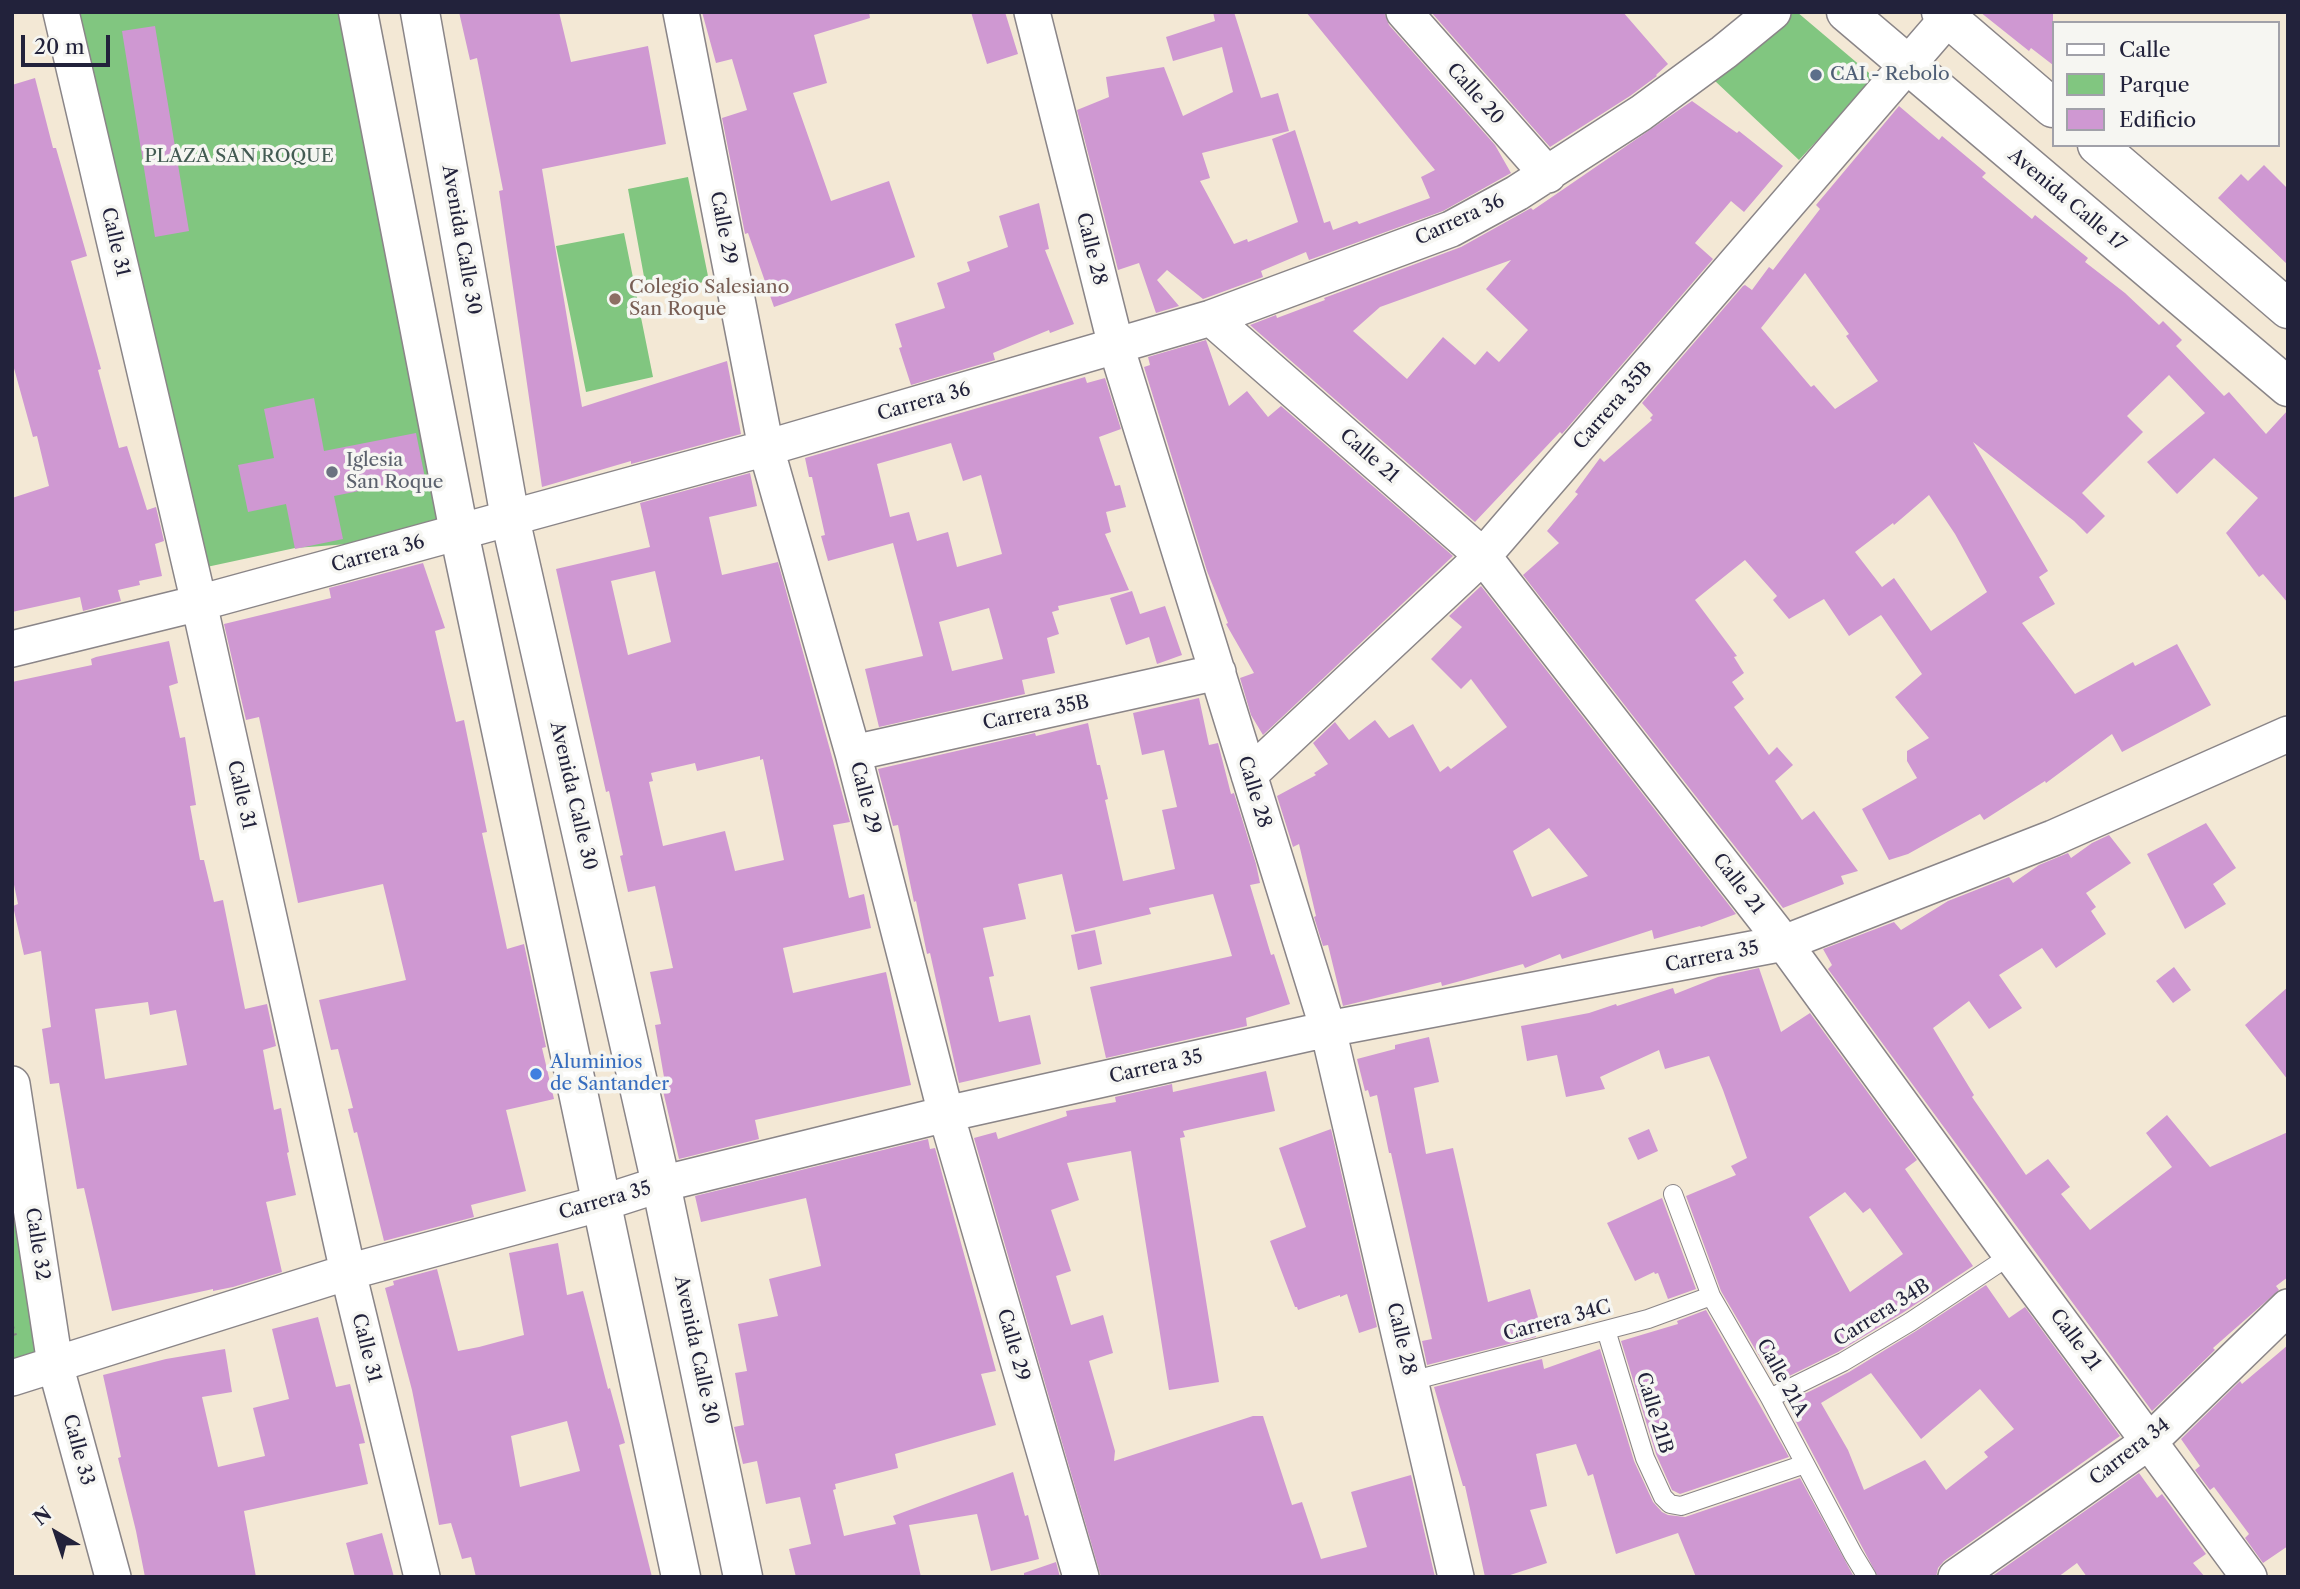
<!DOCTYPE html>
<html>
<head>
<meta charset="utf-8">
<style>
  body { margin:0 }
  #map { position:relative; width:2300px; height:1589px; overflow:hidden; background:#f3e8d5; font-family:"Libre Caslon Text",serif }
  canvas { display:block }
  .frame { position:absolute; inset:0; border:14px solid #22223b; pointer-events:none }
  .legend { position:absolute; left:2052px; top:21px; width:228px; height:126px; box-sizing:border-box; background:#f6f6f2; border:2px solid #a1a1a9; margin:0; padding:9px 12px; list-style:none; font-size:21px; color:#22223b }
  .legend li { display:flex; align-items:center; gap:14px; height:35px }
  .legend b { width:35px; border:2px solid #a1a1a9 }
  .north { position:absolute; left:21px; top:1498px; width:70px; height:70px; -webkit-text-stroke:5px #f6f6f2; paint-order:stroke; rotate:321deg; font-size:19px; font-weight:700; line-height:28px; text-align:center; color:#22223b }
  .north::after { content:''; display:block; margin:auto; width:24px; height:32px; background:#22223b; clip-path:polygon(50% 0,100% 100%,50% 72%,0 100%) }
  .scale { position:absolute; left:21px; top:35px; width:89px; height:32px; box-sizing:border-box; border:4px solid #22223b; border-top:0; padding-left:9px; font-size:21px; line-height:24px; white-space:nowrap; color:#22223b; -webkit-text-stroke:5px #f6f6f2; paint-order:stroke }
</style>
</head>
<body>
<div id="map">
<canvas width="2300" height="1589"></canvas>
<div class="frame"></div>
<ul class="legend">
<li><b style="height:9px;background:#fff"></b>Calle</li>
<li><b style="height:19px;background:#81c680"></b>Parque</li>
<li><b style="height:19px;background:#cf98d2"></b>Edificio</li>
</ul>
<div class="north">N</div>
<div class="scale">20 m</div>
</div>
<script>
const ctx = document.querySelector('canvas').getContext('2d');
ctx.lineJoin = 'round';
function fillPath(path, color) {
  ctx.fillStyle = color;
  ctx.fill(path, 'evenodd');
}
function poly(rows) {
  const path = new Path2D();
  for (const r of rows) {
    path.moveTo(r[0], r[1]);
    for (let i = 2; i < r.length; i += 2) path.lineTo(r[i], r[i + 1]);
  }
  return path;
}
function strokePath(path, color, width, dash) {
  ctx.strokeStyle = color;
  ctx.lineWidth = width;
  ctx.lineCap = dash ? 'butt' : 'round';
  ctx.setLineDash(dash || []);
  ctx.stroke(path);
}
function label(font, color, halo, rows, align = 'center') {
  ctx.font = font + ' "Libre Caslon Text",serif';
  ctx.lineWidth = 7;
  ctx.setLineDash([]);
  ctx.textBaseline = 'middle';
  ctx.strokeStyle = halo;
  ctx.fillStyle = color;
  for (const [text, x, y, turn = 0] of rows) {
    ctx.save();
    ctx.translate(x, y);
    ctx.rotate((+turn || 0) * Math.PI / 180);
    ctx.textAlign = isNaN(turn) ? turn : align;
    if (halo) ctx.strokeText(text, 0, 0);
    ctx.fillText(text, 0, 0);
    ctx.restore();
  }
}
const green = poly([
  [62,12,354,12,441,537,295,548,202,568],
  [1794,12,1797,12,1875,78,1799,160,1715,81],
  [688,177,709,281,647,293,628,189],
  [624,233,653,377,586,392,556,246],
  [12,1114,55,1364,12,1378]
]);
const building = poly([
  [459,12,559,12,571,62,648,46,666,144,542,169,582,407,727,361,741,434,631,464,631,461,542,487,499,191,503,190,477,58,470,60],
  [702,12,869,12,870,18,814,35,827,83,793,93,831,201,889,181,915,257,774,307,748,233,745,234,722,118,747,110,732,59,716,63],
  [971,12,1005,12,1018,54,987,64],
  [1213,12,1234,12,1261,98,1278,93,1289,131,1202,153,1210,178,1200,181,1234,244,1247,239,1248,242,1298,222,1272,139,1295,130,1324,223,1330,221,1333,230,1357,221,1359,224,1430,198,1421,177,1435,170,1306,12,1384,12,1389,25,1495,145,1511,173,1443,211,1309,260,1306,252,1261,271,1263,277,1203,299,1167,270,1157,280,1179,306,1156,313,1139,263,1118,270,1077,110,1109,97,1106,77,1164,67,1183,116,1233,92,1222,47,1173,61,1166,37,1215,21],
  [1431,12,1623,12,1668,64,1656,75,1657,76,1630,96,1550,147],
  [1980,12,2053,12,2053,65,2031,48,2029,51],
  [155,26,189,231,155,237,122,31],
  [35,78,53,148,56,148,87,256,71,261,101,369,98,370,119,448,127,446,147,510,156,507,164,541,155,544,162,576,139,581,140,585,118,590,121,601,83,611,80,597,12,612,12,498,49,486,37,436,33,437,12,361,12,85],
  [1692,101,1737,133,1739,131,1783,166,1744,212,1731,201,1695,243,1713,259,1562,434,1560,432,1475,522,1250,325,1276,315,1277,318,1325,300,1324,298,1461,247,1531,208,1533,210],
  [1511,260,1486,289,1528,330,1499,362,1487,351,1475,365,1443,337,1407,379,1353,331,1380,307],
  [1899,106,1939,140,1942,136,1986,173,1982,177,2032,219,2035,215,2088,258,2085,262,2125,293,2159,325,2163,321,2182,340,2176,346,2224,396,2229,392,2266,434,2288,410,2288,603,2263,574,2259,577,2226,533,2258,498,2214,458,2177,494,2147,462,2205,413,2169,375,2127,416,2143,432,2082,493,2105,516,2087,534,2074,521,1973,442,2048,571,2039,577,2055,604,2022,623,2075,694,2133,662,2135,666,2177,644,2211,705,2122,752,2112,734,2046,783,2045,781,1984,820,1980,814,1908,854,1889,860,1862,809,1917,778,1907,761,1907,751,1929,738,1895,697,1922,674,1881,615,1849,636,1824,599,1789,619,1773,600,1777,596,1745,560,1695,600,1737,656,1734,657,1744,673,1732,682,1744,699,1734,707,1769,755,1777,747,1793,765,1775,781,1802,820,1814,811,1858,871,1841,876,1844,884,1783,908,1523,575,1559,543,1547,531,1578,494,1575,492,1600,458,1604,462,1652,420,1650,418,1653,415,1642,403,1743,286,1745,285,1752,290,1769,267,1773,270,1820,209,1816,205],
  [1805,273,1849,334,1846,336,1878,381,1835,409,1814,385,1811,387,1761,328],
  [1929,495,1955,534,1987,592,1931,631,1894,578,1882,587,1855,552,1893,523,1894,525],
  [2264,165,2288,189,2288,265,2218,198,2241,174,2248,181],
  [1039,203,1049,249,1045,250,1074,324,1050,333,1049,330,993,353,995,360,911,385,899,348,902,347,895,324,945,308,937,283,970,271,967,262,1008,247,999,216],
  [1206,340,1229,406,1247,391,1268,417,1281,406,1453,556,1263,735,1251,715,1240,678,1254,673,1226,624,1228,623,1207,571,1144,367,1150,365,1148,357],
  [1085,377,1087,383,1105,378,1121,429,1099,437,1115,486,1120,485,1126,507,1106,512,1111,532,1105,534,1129,590,1058,606,1059,610,1052,612,1059,634,1047,638,1055,673,1022,680,1025,694,879,727,865,669,923,656,893,543,828,561,821,536,825,535,812,477,809,477,805,458],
  [951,443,963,481,981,475,1002,554,957,567,948,532,917,541,909,512,890,517,877,464],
  [989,608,1003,659,952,671,939,622],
  [314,398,324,451,416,433,425,478,334,496,343,539,295,549,286,504,248,512,238,465,274,458,264,409],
  [750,473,757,506,709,517,722,575,778,562,850,822,833,825,849,898,864,894,871,928,783,948,793,993,886,972,911,1085,755,1120,759,1139,679,1159,660,1078,664,1077,655,1025,661,1024,650,972,673,968,655,886,628,892,620,856,623,855,609,791,606,792,556,569,650,547,640,503],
  [655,571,671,642,628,655,611,581],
  [760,756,760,760,763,759,784,860,735,871,725,831,663,846,649,782,653,781,651,773,695,763,697,771],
  [423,563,445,628,435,631,456,722,464,720,487,832,482,833,507,949,524,944,546,1047,542,1048,554,1099,506,1110,526,1191,471,1205,474,1217,384,1241,357,1132,354,1133,348,1109,353,1108,338,1049,331,1050,319,1000,406,980,383,884,298,903,259,717,246,720,224,624,331,598,329,588],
  [1481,586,1736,914,1701,927,1700,926,1654,939,1652,930,1562,959,1560,954,1525,968,1523,964,1442,986,1441,982,1343,1006,1328,945,1323,946,1314,917,1316,916,1299,844,1293,847,1277,796,1316,775,1314,773,1328,764,1313,743,1335,722,1349,740,1375,720,1389,738,1413,724,1440,772,1448,766,1451,769,1507,727,1471,679,1461,689,1431,659,1462,627,1449,616],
  [1549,828,1588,876,1532,897,1513,851],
  [1132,591,1140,614,1165,606,1182,655,1157,664,1149,637,1126,645,1110,598],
  [169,641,178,683,169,686,180,738,185,737,196,805,190,806,200,860,204,860,214,902,223,900,245,1009,267,1004,276,1046,263,1050,274,1110,281,1108,289,1152,287,1153,296,1195,266,1202,282,1272,233,1287,213,1291,213,1289,112,1311,84,1188,77,1189,59,1083,50,1084,42,1029,51,1027,41,951,24,955,13,906,18,904,12,875,12,682,92,665,91,659,96,657],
  [148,1002,150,1015,176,1010,187,1065,105,1079,95,1009],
  [1199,698,1209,745,1218,743,1231,794,1234,793,1256,864,1260,883,1250,885,1271,955,1274,954,1290,1004,1246,1018,1247,1026,1106,1058,1090,987,1232,956,1213,894,1149,908,1151,914,1075,932,1062,874,1018,884,1026,919,983,928,994,976,989,977,999,1022,1030,1015,1041,1064,959,1083,930,953,927,954,916,901,914,902,898,825,893,826,878,769,1035,733,1036,736,1088,723,1097,765,1100,765,1108,799,1105,800,1123,881,1175,869,1162,810,1177,807,1164,750,1142,755,1133,713],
  [2206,823,2236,868,2213,884,2226,904,2185,929,2147,854],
  [2109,835,2131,863,2086,893,2096,907,2091,911,2106,934,2056,968,2042,948,1999,975,2022,1008,1989,1029,1969,1001,1933,1028,1974,1095,1972,1097,2026,1175,2048,1159,2070,1187,2061,1194,2090,1230,2172,1167,2146,1133,2167,1115,2210,1167,2288,1132,2288,1277,2276,1286,2279,1290,2213,1348,2215,1350,2152,1411,1828,969,1832,965,1823,949,1894,922,1901,930,1948,901,2009,877,2013,883,2039,865,2068,853,2071,858,2092,843],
  [1095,930,1102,964,1078,970,1071,935],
  [2174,967,2191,990,2173,1003,2156,981],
  [1759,968,1781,1032,1810,1013,1917,1160,1905,1169,1973,1266,1904,1312,1838,1352,1775,1383,1721,1291,1686,1196,1736,1175,1731,1166,1747,1158,1723,1090,1709,1056,1665,1069,1659,1050,1600,1077,1605,1089,1566,1097,1557,1055,1527,1061,1521,1026,1589,1013,1616,1004,1617,1006,1673,988,1675,994,1718,977],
  [1845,1192,1863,1213,1870,1208,1903,1254,1850,1292,1809,1217],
  [2288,987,2288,1080,2245,1025],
  [1429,1037,1439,1082,1414,1088,1426,1154,1453,1148,1488,1302,1530,1289,1539,1321,1533,1323,1536,1337,1427,1365,1422,1341,1432,1339,1391,1153,1389,1153,1377,1095,1370,1097,1368,1090,1365,1091,1357,1059,1395,1049,1395,1045],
  [1266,1071,1275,1111,1183,1131,1185,1137,1180,1138,1219,1382,1169,1390,1131,1151,1067,1163,1079,1200,1051,1210,1071,1271,1056,1276,1071,1325,1103,1315,1113,1353,1089,1361,1115,1451,1114,1461,1253,1416,1263,1416,1292,1505,1302,1502,1321,1559,1367,1547,1351,1492,1411,1475,1435,1577,1101,1577,974,1138,996,1132,998,1139,1067,1116,1066,1111,1116,1102,1115,1097,1172,1084,1173,1092],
  [1331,1129,1377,1327,1359,1333,1347,1294,1340,1297,1340,1295,1298,1310,1297,1307,1295,1307,1270,1241,1306,1227,1279,1148],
  [1649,1129,1658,1151,1638,1160,1628,1138],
  [928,1139,930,1149,935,1148,996,1371,981,1374,996,1425,895,1454,898,1468,835,1484,836,1489,833,1490,844,1536,896,1524,893,1516,1013,1472,1025,1516,1028,1515,1039,1559,991,1571,977,1514,909,1525,921,1577,796,1577,789,1549,811,1544,800,1497,766,1504,757,1461,743,1464,734,1427,744,1425,735,1373,747,1371,738,1324,778,1316,769,1279,821,1266,806,1198,701,1222,695,1196],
  [1662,1198,1696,1289,1668,1299,1658,1273,1655,1274,1654,1272,1635,1281,1607,1223],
  [558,1243,567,1295,583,1291,608,1389,610,1388,625,1443,619,1445,652,1577,476,1577,471,1557,462,1559,451,1523,439,1525,412,1390,385,1288,394,1285,393,1281,437,1269,458,1351,479,1347,524,1335,509,1253],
  [567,1421,580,1471,520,1487,511,1436],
  [1986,1285,2009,1318,2025,1307,2120,1436,1944,1561,1938,1568,1936,1577,1878,1577,1786,1403,1849,1372,1916,1331],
  [1871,1373,1921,1439,1980,1389,2014,1429,1984,1452,1988,1457,1946,1490,1925,1460,1864,1490,1848,1450,1821,1403],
  [1706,1310,1789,1457,1680,1494,1672,1490,1656,1454,1621,1341,1678,1324,1677,1321],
  [318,1317,336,1387,350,1384,365,1443,359,1444,368,1484,244,1511,256,1577,145,1577,136,1531,118,1458,121,1457,103,1375,166,1359,225,1349,232,1392,202,1397,218,1467,265,1456,253,1408,289,1399,272,1329],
  [2288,1345,2288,1546,2263,1563,2245,1538,2249,1534,2214,1487,2210,1490,2195,1470,2200,1466,2181,1439,2240,1381,2242,1384],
  [1600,1349,1634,1461,1653,1502,1662,1512,1668,1515,1685,1517,1800,1478,1854,1577,1696,1577,1678,1533,1616,1554,1593,1474,1588,1476,1576,1444,1536,1454,1547,1506,1530,1510,1547,1563,1504,1577,1485,1577,1465,1486,1463,1486,1434,1387,1542,1359,1544,1369],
  [2139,1473,2157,1498,2162,1494,2206,1554,2193,1563,2205,1577,2087,1577,2077,1563,2058,1577,1991,1577],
  [382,1533,394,1577,355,1577,346,1543],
  [1056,1562,1060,1577,1024,1577,1024,1573]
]);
const path = poly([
  [12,1327,16,1339]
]);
const service = poly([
  [1673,1194,1711,1296,1770,1398,1853,1554,1867,1577],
  [1606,1330,1645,1458,1663,1497,1670,1504,1681,1506,1805,1464],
  [1411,1381,1648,1319,1711,1296],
  [1770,1398,1843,1362,1910,1322,2011,1255]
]);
const minor = poly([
  [61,12,199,603,348,1272,422,1577],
  [681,12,766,448,853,753,946,1114,1081,1577],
  [1032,12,1116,346,1328,1029,1456,1577],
  [1404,12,1548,175],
  [1211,318,1483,556,1784,943,2011,1255,2249,1577],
  [12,649,199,603,766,448,1211,318,1451,229,1517,193,1641,113,1724,52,1773,12],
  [853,753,1218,672],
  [1249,775,1483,556,1953,12],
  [12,1084,55,1364,113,1577],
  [12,1378,348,1272,602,1203,661,1184,946,1114,1328,1029,1784,943,2053,838,2288,734],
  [1956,1577,2150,1441,2288,1307]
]);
const secondary = poly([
  [1846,12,2288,387],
  [1941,12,2053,108],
  [2097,145,2288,309]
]);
const trunk = poly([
  [358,12,459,532,681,1577],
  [420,12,510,518,661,1184,743,1577]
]);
const markers = [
  [1816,75,7,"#5c6f8a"],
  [615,299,7,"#8d6e63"],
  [332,472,7,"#6b7280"],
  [536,1074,7,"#3f7fe0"]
];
const serviceNames = [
  ["CAI - Rebolo",1830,75]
];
const streetNames = [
  ["Calle 20",1475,94,48],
  ["Avenida Calle 17",2067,200,40],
  ["Carrera 36",1460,220,-25],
  ["Calle 29",723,228,79],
  ["Avenida Calle 30",461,240,80],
  ["Calle 31",115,242,77],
  ["Calle 28",1091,249,76],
  ["Carrera 36",924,402,-16],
  ["Carrera 35B",1613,406,-49],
  ["Calle 21",1369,456,41],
  ["Carrera 36",378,554,-15],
  ["Carrera 35B",1036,713,-12],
  ["Calle 28",1254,792,73],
  ["Calle 31",241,795,77],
  ["Avenida Calle 30",573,796,77],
  ["Calle 29",865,798,76],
  ["Calle 21",1738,884,52],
  ["Carrera 35",1712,957,-11],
  ["Carrera 35",1156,1067,-13],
  ["Carrera 35",605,1201,-16],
  ["Calle 32",37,1244,81],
  ["Carrera 34B",1882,1313,-32],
  ["Carrera 34C",1557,1321,-15],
  ["Calle 28",1401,1339,77],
  ["Calle 21",2075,1340,53],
  ["Calle 29",1013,1345,74],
  ["Calle 31",366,1348,76],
  ["Avenida Calle 30",696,1350,78],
  ["Calle 21A",1782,1378,61],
  ["Calle 21B",1654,1413,73],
  ["Calle 33",78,1450,75],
  ["Carrera 34",2130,1452,-38]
];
const parkNames = [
  ["PLAZA SAN ROQUE",239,157]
];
const educationNames = [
  ["Colegio Salesiano",629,288],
  ["San Roque",629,310]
];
const worshipNames = [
  ["Iglesia",346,461],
  ["San Roque",346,483]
];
const shopNames = [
  ["Aluminios",550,1063],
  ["de Santander",550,1085]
];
fillPath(green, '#81c680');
fillPath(building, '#cf98d2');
strokePath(service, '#8a8588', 20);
strokePath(minor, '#8a8588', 38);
strokePath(secondary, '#8a8588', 41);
strokePath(trunk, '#8a8588', 41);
strokePath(path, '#8a8588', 4.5, [2, 5]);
strokePath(service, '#fff', 18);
strokePath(minor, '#fff', 35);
strokePath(secondary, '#fff', 38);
strokePath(trunk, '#fff', 38);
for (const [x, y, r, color] of markers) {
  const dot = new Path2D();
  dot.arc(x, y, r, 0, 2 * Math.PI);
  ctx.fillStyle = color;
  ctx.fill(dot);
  strokePath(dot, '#f6f6f2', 2.5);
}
label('19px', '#4e5e75', '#f6f6f2', serviceNames, 'left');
label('19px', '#22223b', '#f6f6f2', streetNames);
label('19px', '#435b53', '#f6f6f2', parkNames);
label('19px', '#785e54', '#f6f6f2', educationNames, 'left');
label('19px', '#5b616d', '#f6f6f2', worshipNames, 'left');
label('19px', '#366cbe', '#f6f6f2', shopNames, 'left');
</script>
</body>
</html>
